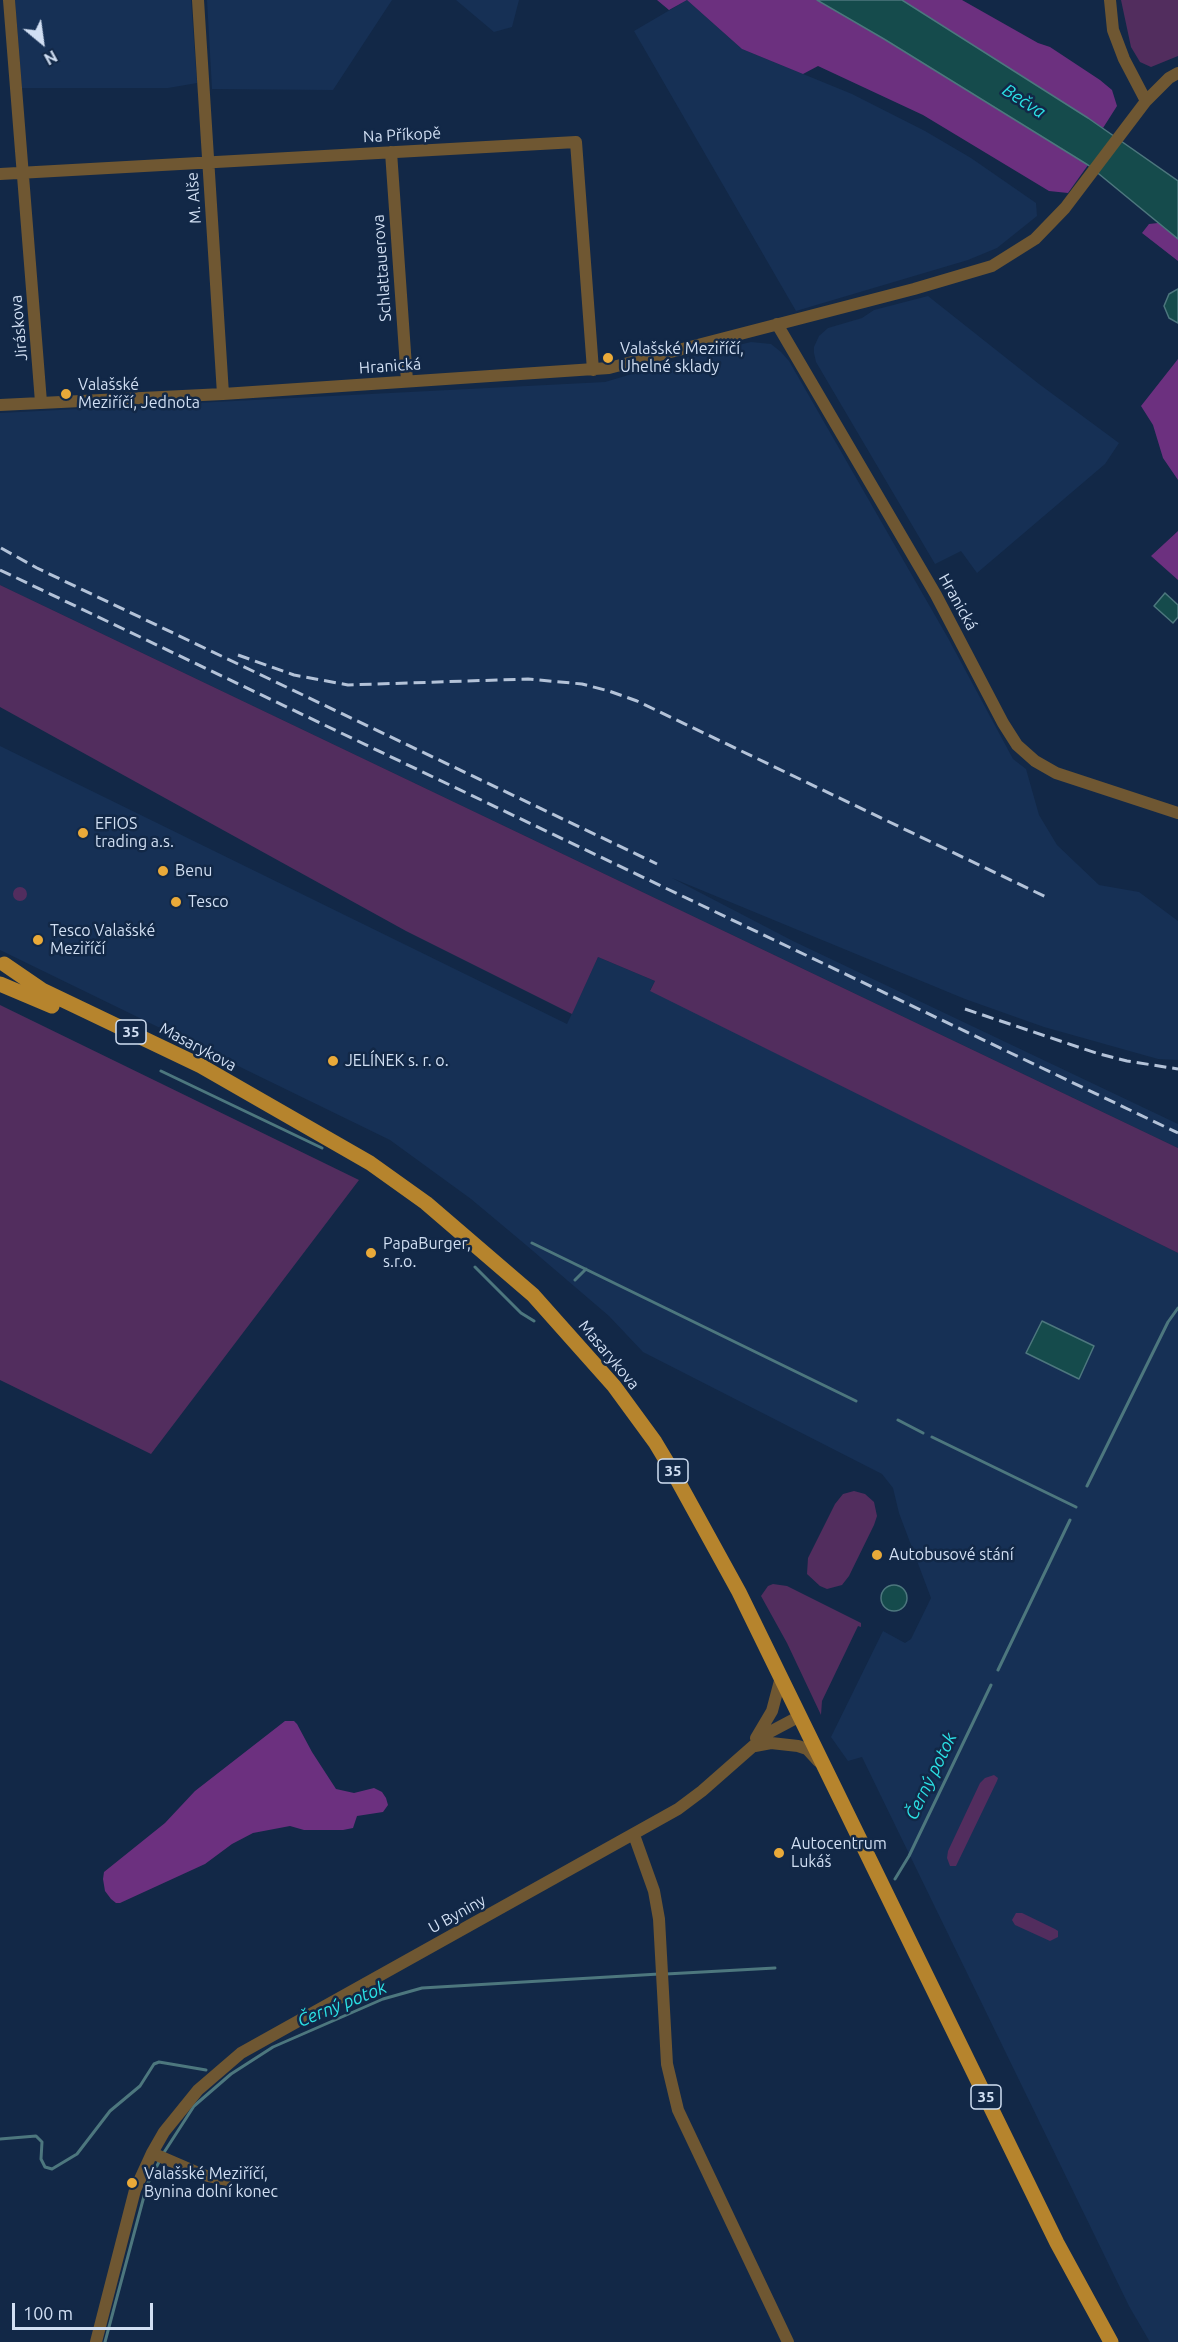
<!DOCTYPE html>
<html>
<head>
<meta charset="utf-8">
<style>
  body { margin:0 }
  #map { position:relative; width:1178px; height:2342px; overflow:hidden; background:#122847; font-family:Ubuntu,sans-serif }
  canvas { display:block }
  .north { position:absolute; left:12px; top:12px; width:60px; height:60px; -webkit-text-stroke:4px #122847; paint-order:stroke; rotate:151deg; font-size:16px; font-weight:700; line-height:24px; text-align:center; color:#d1dff3 }
  .north::after { content:''; display:block; margin:auto; width:21px; height:27px; background:#d1dff3; clip-path:polygon(50% 0,100% 100%,50% 72%,0 100%) }
  .scale { position:absolute; left:12px; top:2303px; width:141px; height:27px; box-sizing:border-box; border:3px solid #d1dff3; border-top:0; padding-left:8px; font-size:18px; line-height:21px; white-space:nowrap; color:#d1dff3; -webkit-text-stroke:4px #122847; paint-order:stroke }
</style>
</head>
<body>
<div id="map">
<canvas width="1178" height="2342"></canvas>
<div class="north">N</div>
<div class="scale">100 m</div>
</div>
<script>
const ctx = document.querySelector('canvas').getContext('2d');
ctx.lineJoin = 'round';
function fillPath(path, color) {
  ctx.fillStyle = color;
  ctx.fill(path, 'evenodd');
}
function poly(rows) {
  const path = new Path2D();
  for (const r of rows) {
    if (r.length === 3) {
      path.moveTo(r[0] + r[2], r[1]);
      path.arc(r[0], r[1], r[2], 0, 2 * Math.PI);
      continue;
    }
    path.moveTo(r[0], r[1]);
    for (let i = 2; i < r.length; i += 2) path.lineTo(r[i], r[i + 1]);
  }
  return path;
}
function strokePath(path, color, width, dash) {
  ctx.strokeStyle = color;
  ctx.lineWidth = width;
  ctx.lineCap = dash ? 'butt' : 'round';
  ctx.setLineDash(dash || []);
  ctx.stroke(path);
}
function label(font, color, halo, rows, align = 'center') {
  ctx.font = font + ' Ubuntu,sans-serif';
  ctx.lineWidth = 5;
  ctx.setLineDash([]);
  ctx.textBaseline = 'middle';
  ctx.strokeStyle = halo;
  ctx.fillStyle = color;
  for (const [text, x, y, turn = 0] of rows) {
    ctx.save();
    ctx.translate(x, y);
    ctx.rotate((+turn || 0) * Math.PI / 180);
    ctx.textAlign = isNaN(turn) ? turn : align;
    if (halo) ctx.strokeText(text, 0, 0);
    ctx.fillText(text, 0, 0);
    ctx.restore();
  }
}
const built = poly([
  [15,0,191,0,197,83,168,88,22,88],
  [207,0,392,0,333,90,212,89],
  [456,0,519,0,512,27,494,32],
  [687,0,742,49,852,94,925,131,971,158,1036,203,1037,216,997,248,968,260,796,311,634,31],
  [928,296,1039,384,1119,443,1105,464,977,573,961,551,935,564,816,362,814,353,814,347,819,336,828,328,862,318,874,310],
  [751,342,771,344,781,352,789,361,948,638,1013,759,1026,769,1039,815,1057,845,1099,885,1139,892,1178,921,1178,1060,1158,1059,1044,1027,965,999,672,878,793,941,1178,1124,1178,1148,0,585,0,413,605,382,689,357],
  [0,746,567,1024,598,957,655,981,650,990,1178,1253,1178,2342,1150,2342,1147,2337,1129,2306,862,1757,848,1761,831,1737,883,1631,905,1643,911,1639,931,1598,899,1513,893,1488,882,1474,643,1352,609,1316,526,1245,471,1199,390,1140,0,950]
]);
const green = poly([
  [1121,0,1178,0,1178,56,1151,67,1140,62,1131,47],
  [0,585,1178,1148,1178,1253,650,991,655,981,598,957,572,1014,406,931,0,707],
  [20,894,7],
  [0,1005,359,1180,151,1454,0,1380],
  [854,1491,865,1494,874,1502,877,1516,874,1525,849,1576,842,1585,827,1589,820,1586,807,1574,808,1558,835,1504,843,1494],
  [773,1584,787,1586,861,1623,861,1627,858,1626,822,1701,821,1715,787,1643,761,1596,768,1586],
  [994,1775,998,1778,997,1781,956,1866,950,1866,947,1858,948,1851,980,1783,985,1778],
  [1016,1913,1022,1913,1055,1929,1058,1931,1058,1937,1050,1941,1015,1925,1012,1920]
]);
const forest = poly([
  [657,0,817,0,884,39,1088,165,1068,193,1049,191,923,115,818,66,803,74,742,49,687,0,669,10],
  [902,0,962,0,1038,43,1050,47,1100,80,1112,90,1117,106,1103,128],
  [1158,223,1178,239,1178,261,1142,233,1149,224],
  [1178,359,1178,480,1163,458,1153,425,1141,406],
  [1178,531,1178,580,1151,556],
  [285,1721,294,1721,297,1724,312,1752,336,1789,354,1793,374,1788,382,1792,386,1798,388,1805,383,1812,357,1816,353,1828,343,1830,304,1830,290,1826,253,1833,232,1844,205,1864,120,1903,116,1903,111,1899,105,1891,103,1879,104,1872,165,1823,195,1791]
]);
const water = poly([
  [817,0,902,0,1088,118,1178,181,1178,239,1088,165,884,39,817,0],
  [1178,289,1178,323,1169,318,1164,306,1169,294,1178,289],
  [1165,593,1178,605,1178,617,1173,623,1154,606,1165,593],
  [1042,1321,1094,1346,1079,1379,1026,1353,1042,1321],
  [894,1598,13]
]);
const stream = poly([
  [161,1071,322,1148],
  [532,1243,856,1401],
  [475,1267,521,1313,534,1321],
  [575,1280,586,1269],
  [898,1420,923,1433],
  [932,1437,1076,1507],
  [1087,1486,1168,1322,1178,1308],
  [998,1670,1070,1520],
  [895,1879,909,1856,991,1685],
  [666,1974,775,1968],
  [0,2139,36,2136,42,2142,41,2159,45,2167,52,2169,77,2154,110,2111,140,2086,154,2064,159,2062,206,2070],
  [163,2154,194,2106,231,2074,273,2047,383,1999,422,1988,659,1974],
  [105,2342,147,2185,160,2160]
]);
const minor = poly([
  [9,0,41,402],
  [198,0,223,394],
  [1110,0,1113,30,1124,59,1146,101],
  [391,152,407,381],
  [0,174,576,142,593,370],
  [777,324,936,595,1003,723,1017,745,1035,761,1056,773,1178,813],
  [0,405,223,394,609,368,914,289,992,266,1035,239,1065,208,1146,101,1169,78,1178,73],
  [756,1738,772,1711,781,1677],
  [755,1746,771,1743,798,1746,807,1749,818,1761],
  [634,1835,654,1891,659,1919,667,2064,678,2110,788,2342],
  [152,2153,203,2175,226,2180],
  [96,2342,135,2190,152,2153,164,2132,198,2090,241,2053,678,1809,702,1791,768,1733,800,1716]
]);
const major = poly([
  [4,964,42,990,201,1066,370,1163,426,1203,533,1295,614,1386,655,1442,673,1472,739,1592,1057,2243,1111,2342],
  [0,984,52,1006]
]);
const rail = poly([
  [1,548,37,568,657,864],
  [0,570,1178,1133],
  [238,655,294,675,348,685,528,679,582,684,609,691,637,701,1046,897],
  [965,1009,1096,1053,1127,1061,1178,1069]
]);
const markers = [
  [608,358,6,"#eaaa39"],
  [66,394,6,"#eaaa39"],
  [83,833,6,"#eaaa39"],
  [163,871,6,"#eaaa39"],
  [176,902,6,"#eaaa39"],
  [38,940,6,"#eaaa39"],
  [333,1061,6,"#eaaa39"],
  [371,1253,6,"#eaaa39"],
  [877,1555,6,"#eaaa39"],
  [779,1853,6,"#eaaa39"],
  [132,2183,6,"#eaaa39"]
];
const shields = [
  [131,1032,30],
  [673,1471,30],
  [986,2097,30]
];
const shieldNames = [
  ["35",131,1032],
  ["35",673,1471],
  ["35",986,2097]
];
const streetNames = [
  ["Na Příkopě",402,135,-3],
  ["M. Alše",194,198,-94],
  ["Schlattauerova",382,268,-94],
  ["Jiráskova",19,328,-95],
  ["Hranická",390,366,-4],
  ["Hranická",958,602,61],
  ["Masarykova",198,1047,28],
  ["Masarykova",609,1355,50],
  ["U Byniny",457,1914,-29]
];
const poiNames = [
  ["Valašské Meziříčí,",620,349],
  ["Uhelné sklady",620,367],
  ["Valašské",78,385],
  ["Meziříčí, Jednota",78,403],
  ["EFIOS",95,824],
  ["trading a.s.",95,842],
  ["Benu",175,871],
  ["Tesco",188,902],
  ["Tesco Valašské",50,931],
  ["Meziříčí",50,949],
  ["JELÍNEK s. r. o.",345,1061],
  ["PapaBurger,",383,1244],
  ["s.r.o.",383,1262],
  ["Autobusové stání",889,1555],
  ["Autocentrum",791,1844],
  ["Lukáš",791,1862],
  ["Valašské Meziříčí,",144,2174],
  ["Bynina dolní konec",144,2192]
];
const waterNames = [
  ["Bečva",1024,101,33],
  ["Černý potok",931,1776,-64],
  ["Černý potok",342,2004,-22]
];
fillPath(built, '#163055');
fillPath(green, '#522d5e');
fillPath(forest, '#6c307f');
fillPath(water, '#154b4c');
strokePath(water, '#4d777e', 1.5);
strokePath(stream, '#4d777e', 3);
strokePath(minor, '#6f5732', 12);
strokePath(major, '#b6842d', 15);
strokePath(rail, '#b3c2d8', 3, [12, 6]);
for (const [x, y, r, color] of markers) {
  const dot = new Path2D();
  dot.arc(x, y, r, 0, 2 * Math.PI);
  ctx.fillStyle = color;
  ctx.fill(dot);
  strokePath(dot, '#122847', 2);
}
for (const [x, y, w] of shields) {
  const box = new Path2D();
  box.roundRect(x - w / 2, y - 12, w, 24, 4.5);
  ctx.fillStyle = '#122847';
  ctx.fill(box);
  strokePath(box, '#d1dff3', 1.5);
}
label('bold 15px', '#d1dff3', null, shieldNames);
label('16px', '#d1dff3', '#122847', streetNames);
label('16px', '#d1dff3', '#122847', poiNames, 'left');
label('italic 18px', '#2be1e5', '#122847', waterNames);
</script>
</body>
</html>
